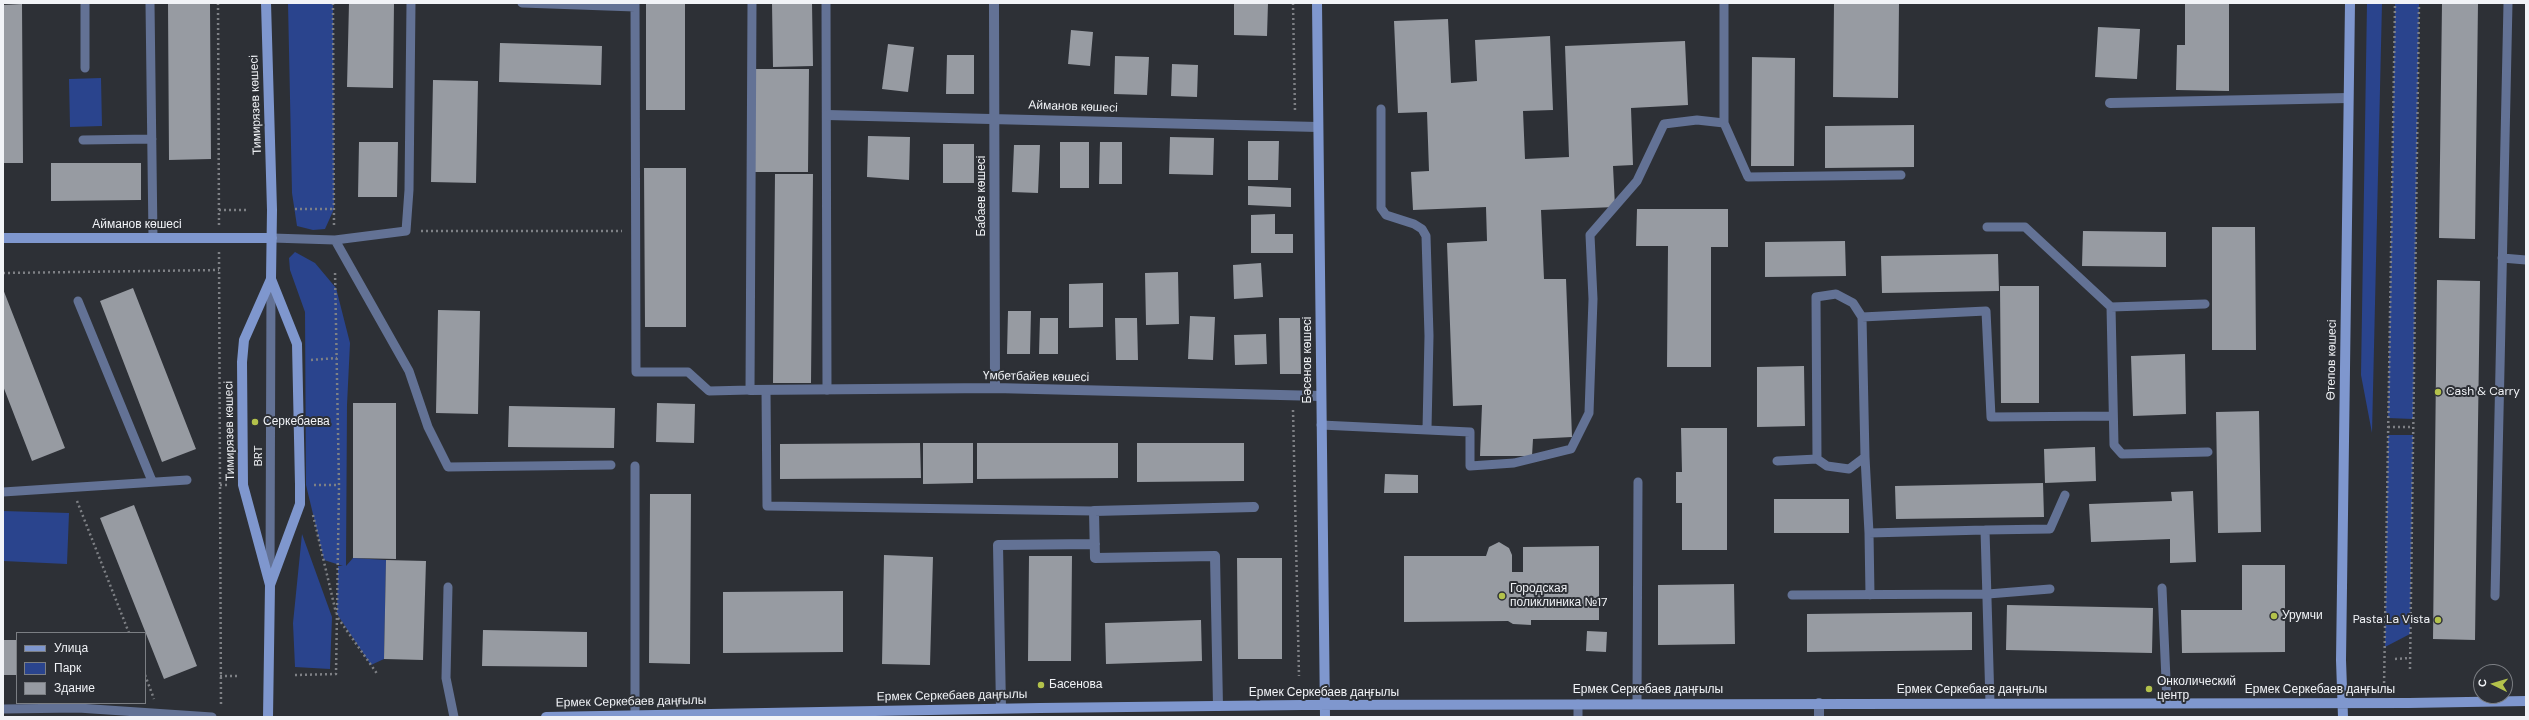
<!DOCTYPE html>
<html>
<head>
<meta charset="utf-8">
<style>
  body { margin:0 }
  #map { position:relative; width:2529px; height:720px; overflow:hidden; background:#2d3036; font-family:"DM Sans",sans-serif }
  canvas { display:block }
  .frame { position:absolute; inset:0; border:4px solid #f1f3f7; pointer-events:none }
  .legend { position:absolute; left:16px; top:632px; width:130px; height:72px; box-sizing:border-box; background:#2d3036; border:1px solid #7b7e83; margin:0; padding:5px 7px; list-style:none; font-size:12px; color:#f1f3f7 }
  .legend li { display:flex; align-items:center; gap:8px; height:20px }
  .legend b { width:20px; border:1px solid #7b7e83 }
  .north { position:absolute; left:2473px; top:664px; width:40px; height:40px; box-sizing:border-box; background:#2d3036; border:1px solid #7b7e83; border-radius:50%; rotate:275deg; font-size:11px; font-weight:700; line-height:16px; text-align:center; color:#f1f3f7 }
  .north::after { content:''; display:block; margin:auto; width:14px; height:18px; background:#b3c24b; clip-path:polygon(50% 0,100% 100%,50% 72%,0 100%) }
</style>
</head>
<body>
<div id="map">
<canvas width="2529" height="720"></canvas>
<div class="frame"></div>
<ul class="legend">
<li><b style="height:5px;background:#7f97ce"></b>Улица</li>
<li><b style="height:11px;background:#2a448d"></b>Парк</li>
<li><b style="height:11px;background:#979ba2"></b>Здание</li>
</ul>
<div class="north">С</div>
</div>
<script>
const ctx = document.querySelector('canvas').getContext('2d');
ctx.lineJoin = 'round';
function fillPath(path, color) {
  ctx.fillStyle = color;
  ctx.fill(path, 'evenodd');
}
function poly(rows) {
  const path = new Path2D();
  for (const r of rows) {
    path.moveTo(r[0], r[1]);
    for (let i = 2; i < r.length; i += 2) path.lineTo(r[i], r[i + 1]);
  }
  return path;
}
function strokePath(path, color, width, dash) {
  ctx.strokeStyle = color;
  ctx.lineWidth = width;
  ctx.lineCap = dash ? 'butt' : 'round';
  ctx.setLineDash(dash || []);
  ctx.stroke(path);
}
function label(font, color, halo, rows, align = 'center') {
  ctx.font = font + ' "DM Sans",sans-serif';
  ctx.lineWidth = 4;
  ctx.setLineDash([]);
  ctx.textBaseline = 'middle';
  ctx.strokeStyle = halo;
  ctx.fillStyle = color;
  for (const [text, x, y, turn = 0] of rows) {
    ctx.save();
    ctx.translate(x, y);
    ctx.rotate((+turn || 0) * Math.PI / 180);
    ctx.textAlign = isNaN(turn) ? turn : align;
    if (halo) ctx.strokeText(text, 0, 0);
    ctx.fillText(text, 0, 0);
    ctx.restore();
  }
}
const green = poly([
  [288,3,333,3,334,209,325,229,313,230,297,226,292,193],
  [2367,3,2382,3,2372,433,2361,375],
  [2395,3,2419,3,2413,419,2388,418],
  [101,78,102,126,70,127,69,79],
  [295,252,315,263,336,288,350,343,347,405,346,566,353,558,386,560,384,659,371,665,337,614,338,566,343,566,324,560,306,485,305,312,290,270,289,258],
  [2388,435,2413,435,2410,634,2385,647],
  [3,511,69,513,67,564,3,561],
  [302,534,332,617,330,669,295,667,293,623]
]);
const building = poly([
  [168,3,210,3,211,159,169,160],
  [349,3,394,3,393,88,347,87],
  [646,3,685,3,685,110,646,110],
  [772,3,812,3,813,66,773,67],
  [1234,3,1268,3,1267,36,1234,35],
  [1834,3,1899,3,1898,98,1833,97],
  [2185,3,2229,3,2229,91,2176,90,2177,45,2185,45],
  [2442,3,2478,3,2475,239,2439,238],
  [22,4,23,163,3,163,3,5],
  [1448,19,1451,83,1477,81,1475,40,1550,36,1553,110,1523,111,1525,159,1569,157,1565,46,1685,41,1688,105,1631,108,1633,165,1613,166,1615,207,1541,210,1544,279,1566,279,1572,437,1533,439,1532,456,1480,456,1482,405,1453,406,1447,243,1487,241,1486,207,1413,210,1411,172,1429,171,1427,112,1398,113,1394,21],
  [2098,27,2140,29,2137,79,2095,77],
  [1071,30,1093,32,1090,66,1068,64],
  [500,43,602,46,601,85,499,82],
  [888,44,914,47,908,92,882,89],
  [947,55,974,55,974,94,946,94],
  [1115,56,1149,57,1147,95,1114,94],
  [1752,57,1795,58,1794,166,1751,166],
  [1172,64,1198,65,1197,97,1171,96],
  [754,69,809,69,808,172,754,172],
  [433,80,478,81,476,183,431,182],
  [1914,125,1914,167,1825,168,1825,126],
  [868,136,910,137,909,180,867,177],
  [1170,137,1214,138,1213,175,1169,174],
  [1248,141,1279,141,1278,180,1248,180],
  [359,142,398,142,397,197,358,197],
  [1060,142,1089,142,1089,188,1060,188],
  [1100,142,1122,142,1122,184,1099,184],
  [943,144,974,144,974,183,943,183],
  [1014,145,1040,145,1038,193,1012,192],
  [51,163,141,163,141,200,51,201],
  [644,168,686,168,686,327,645,327],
  [775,174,813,174,811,383,773,383],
  [1248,186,1291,188,1291,207,1248,205],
  [1637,209,1728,209,1728,247,1711,247,1711,367,1667,367,1668,246,1636,246],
  [1275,214,1275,234,1293,234,1293,253,1251,253,1251,215],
  [2212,227,2255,227,2256,350,2212,350],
  [2083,231,2166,232,2166,267,2082,266],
  [1845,241,1846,276,1765,277,1765,242],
  [1998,254,1999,291,1882,293,1881,256],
  [1261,263,1263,297,1234,299,1233,265],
  [1178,272,1179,324,1146,325,1145,273],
  [2437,280,2480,281,2475,640,2433,639],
  [1103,283,1103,327,1069,328,1069,284],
  [2000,286,2039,286,2039,403,2001,403],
  [133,288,196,449,162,462,100,301],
  [3,289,65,448,32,461,3,386],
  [438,310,480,311,478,414,436,413],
  [1008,311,1031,311,1030,354,1007,354],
  [1190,316,1215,317,1213,360,1188,359],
  [1040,318,1058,318,1058,354,1039,354],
  [1115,318,1137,318,1138,360,1116,360],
  [1279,318,1300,318,1301,374,1280,374],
  [1266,334,1267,364,1235,365,1234,335],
  [2185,354,2186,414,2133,416,2131,356],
  [1804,366,1805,426,1757,427,1757,367],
  [353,403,396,403,396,559,353,558],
  [657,403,695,404,694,443,656,442],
  [509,406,615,408,614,448,508,447],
  [2259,411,2261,532,2218,533,2216,412],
  [1681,428,1727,428,1727,550,1682,550,1682,503,1676,503,1676,472,1682,472],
  [920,443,921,478,780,479,780,444],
  [923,443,973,443,973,483,923,484],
  [977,443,1118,443,1118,478,977,479],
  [1137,443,1244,443,1244,481,1137,482],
  [2095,447,2096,481,2045,483,2044,449],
  [1385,474,1418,475,1418,493,1384,493],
  [2043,483,2044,517,1896,519,1895,486],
  [2193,491,2196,562,2170,563,2170,539,2091,542,2089,504,2172,501,2171,492],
  [650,494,691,494,690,664,649,663],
  [1774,499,1849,499,1849,533,1774,533],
  [134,505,197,666,164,679,100,518],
  [1499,542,1509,548,1512,555,1512,572,1523,572,1523,547,1599,546,1599,620,1531,620,1531,625,1513,624,1508,621,1404,622,1404,556,1486,556,1489,547],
  [884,555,933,557,930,665,882,664],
  [1029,556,1072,556,1071,661,1028,661],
  [1237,558,1282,558,1282,659,1238,659],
  [386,560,426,561,423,660,384,659],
  [2242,565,2285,565,2285,652,2182,653,2181,610,2242,610],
  [1734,584,1735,644,1658,645,1658,585],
  [843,591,843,652,723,653,723,592],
  [2007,605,2153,608,2152,653,2006,650],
  [1972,612,1972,650,1807,652,1807,614],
  [1201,620,1202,661,1106,664,1105,623],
  [483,630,587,632,587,667,482,666],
  [1587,631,1607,632,1606,652,1586,651],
  [3,640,17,640,17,675,3,675]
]);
const path = poly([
  [218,3,219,225],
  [333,3,334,226],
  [1293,3,1295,112],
  [295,209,334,209],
  [219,210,246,210],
  [421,231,622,231],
  [219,252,221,707],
  [3,273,219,270],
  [311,360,337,358],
  [1293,410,1299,676],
  [2388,427,2413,427],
  [220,485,229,485],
  [314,485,339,485],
  [77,501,129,633],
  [313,515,336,613],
  [338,618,378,675],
  [2395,659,2410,658],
  [2410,669,2419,3],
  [145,675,154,699],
  [295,675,336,674,339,485,335,271],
  [220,676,238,676],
  [2384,688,2395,3]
]);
const lane = poly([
  [85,3,85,68],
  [150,3,153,238],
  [522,3,635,7],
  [635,3,636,372,688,372,709,391,750,390,752,3],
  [826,3,827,390],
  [1724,3,1724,123,1748,177,1901,175],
  [1381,109,1381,208,1386,215,1414,224,1422,229,1426,236,1429,336,1427,429],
  [83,140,152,139],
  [1987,227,2025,227,2111,307,2114,445,2122,454,2208,452],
  [272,238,335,240,406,231,409,190,411,3],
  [335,240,409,371,428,427,448,467,611,465],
  [2502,258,2526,260],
  [78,301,152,481],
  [2111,307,2205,304],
  [1862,317,1865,457,1849,469,1827,466,1817,459,1816,297,1836,294,1853,303,1862,317,1986,311,1991,417,2113,416],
  [766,390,767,506,1094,511],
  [1321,425,1470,432,1470,466,1514,463,1571,449,1589,413,1593,299,1590,235,1637,181,1664,124,1697,120,1724,123],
  [1865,457,1869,533,1985,530],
  [1777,461,1817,459],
  [3,492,187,480],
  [1869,533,1870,595],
  [270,577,271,282],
  [448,587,446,678,454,717],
  [2162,588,2167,703],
  [1792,595,1988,594,2050,589],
  [2495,596,2508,3],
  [1637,703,1638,482],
  [1990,703,1985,530,2050,529,2065,495],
  [3,709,78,708,212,717],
  [635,717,635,466],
  [1578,717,1578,704]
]);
const street = poly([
  [994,3,995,388],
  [2110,103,2348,98],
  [827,115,1318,127],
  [750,390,995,388,1321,396],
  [1218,706,1215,556,1095,558,1094,511,1254,507],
  [1001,708,998,545,1095,544],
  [1819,717,1819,703]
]);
const secondary = poly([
  [266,3,272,210,271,279,297,344,300,485,300,504,270,585],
  [1317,3,1325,717],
  [3,238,272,238],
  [268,717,270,585,243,485,242,362,244,340,271,279],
  [546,717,1040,708,1302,705,2409,703,2526,701],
  [2343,717,2341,660,2350,3]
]);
const markers = [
  [2438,392,4,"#b3c24b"],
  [255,422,4,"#b3c24b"],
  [1502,596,4,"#b3c24b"],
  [2274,616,4,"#b3c24b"],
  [2438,620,4,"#b3c24b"],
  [1041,685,4,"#b3c24b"],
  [2149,689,4,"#b3c24b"]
];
const streetNames = [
  ["Тимирязев көшесі",256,105,-92],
  ["Айманов көшесі",1073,107,2],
  ["Бабаев көшесі",982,196,-90],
  ["Айманов көшесі",137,225],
  ["Бәсенов көшесі",1308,360,-90],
  ["Өтепов көшесі",2332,360,-89],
  ["Үмбетбайев көшесі",1036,377,1],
  ["Тимирязев көшесі",230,431,-91],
  ["BRT",259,456,-90],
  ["Ермек Серкебаев даңғылы",1648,690],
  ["Ермек Серкебаев даңғылы",1972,690],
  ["Ермек Серкебаев даңғылы",2320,690],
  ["Ермек Серкебаев даңғылы",1324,693],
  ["Ермек Серкебаев даңғылы",952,696,-1],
  ["Ермек Серкебаев даңғылы",631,702,-1]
];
const poiNames = [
  ["Cash & Carry",2446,392],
  ["Серкебаева",263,422],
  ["Городская",1510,589],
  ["поликлиника №17",1510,603],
  ["Урумчи",2282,616],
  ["Pasta La Vista",2430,620,"right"],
  ["Онколический",2157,682],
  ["центр",2157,696],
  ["Басенова",1049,685]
];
fillPath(green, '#2a448d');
fillPath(building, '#979ba2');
strokePath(path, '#7e8085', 2.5, [2, 3]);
strokePath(lane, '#637295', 9);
strokePath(street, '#637295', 10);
strokePath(secondary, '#7f97ce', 10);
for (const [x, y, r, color] of markers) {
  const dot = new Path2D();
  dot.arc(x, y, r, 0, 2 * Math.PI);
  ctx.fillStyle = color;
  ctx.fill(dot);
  strokePath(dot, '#2d3036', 1.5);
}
label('12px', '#f1f3f7', '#2d3036', streetNames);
label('12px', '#f1f3f7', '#2d3036', poiNames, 'left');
</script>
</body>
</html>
